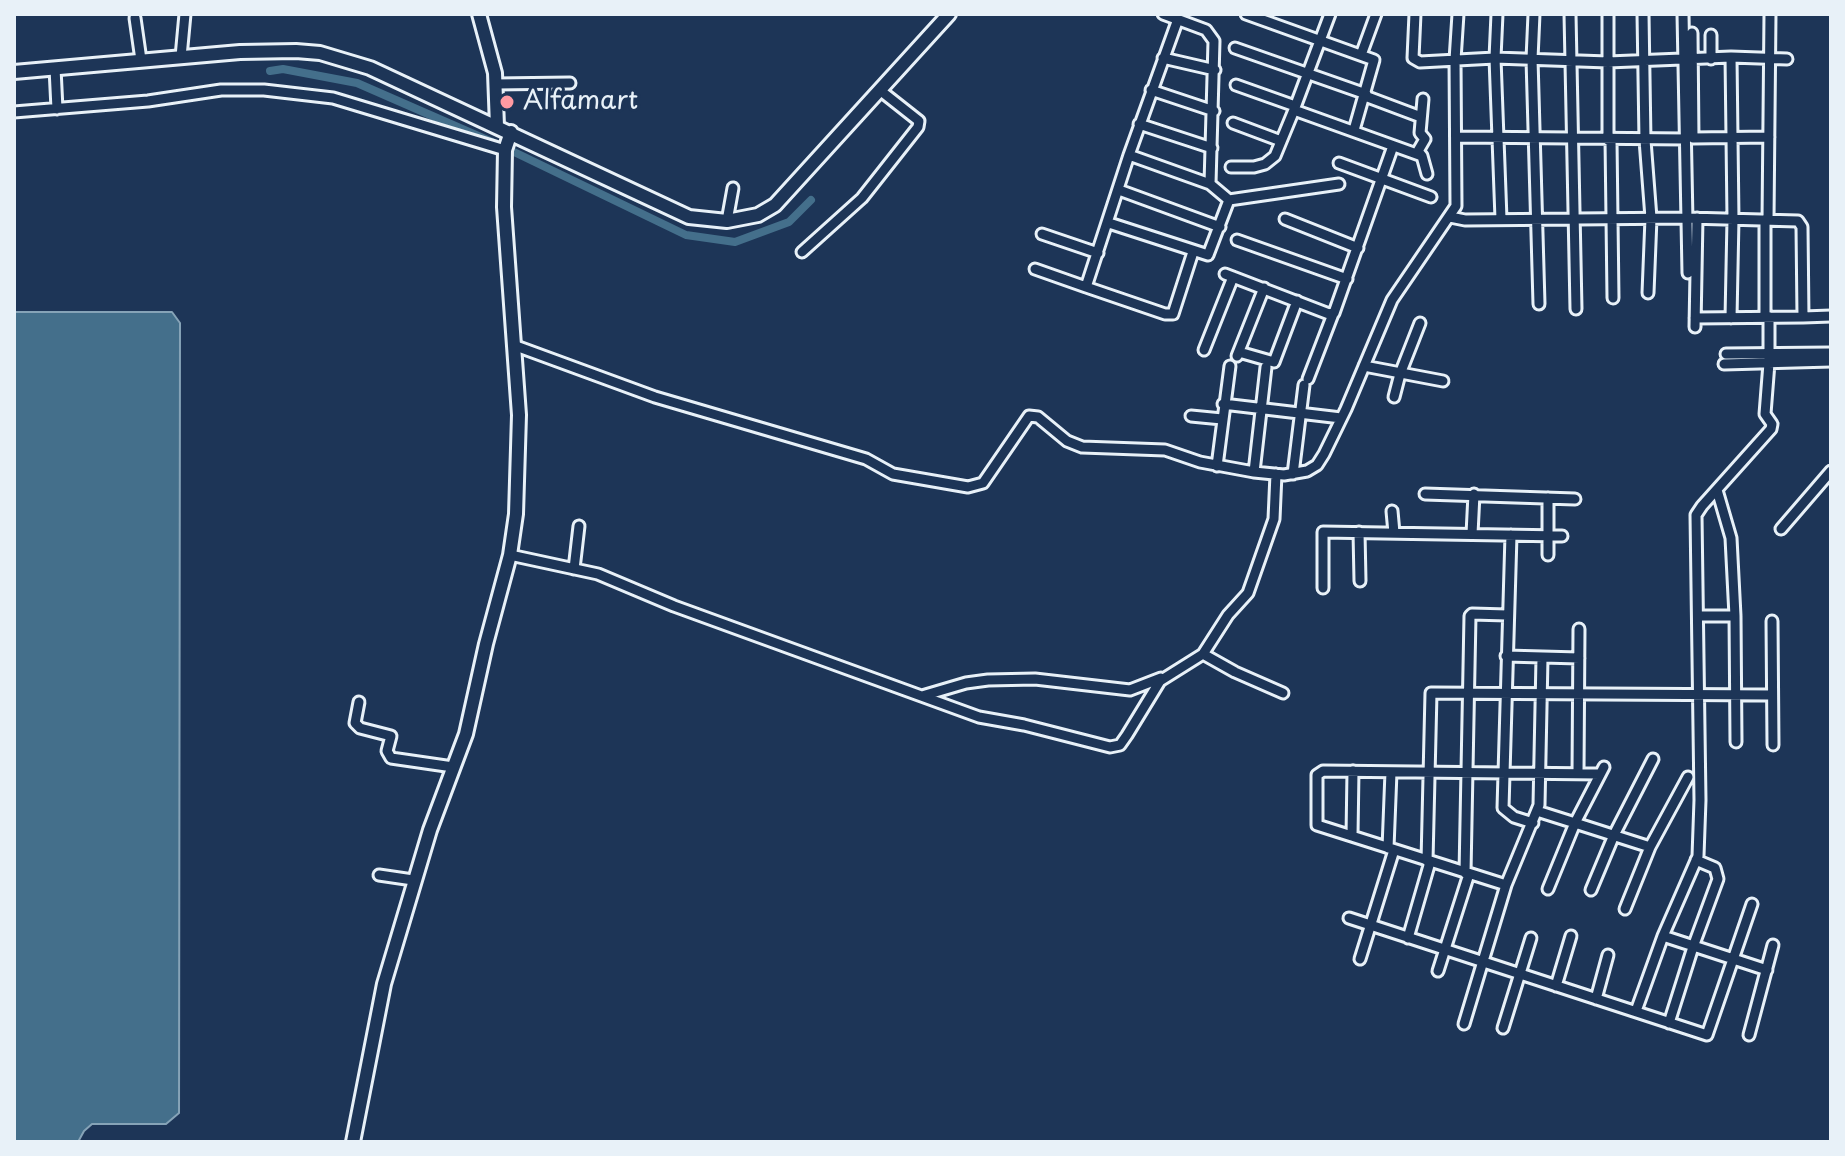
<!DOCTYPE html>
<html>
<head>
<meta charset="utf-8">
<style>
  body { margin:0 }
  #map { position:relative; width:1845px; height:1156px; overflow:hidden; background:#1d3557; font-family:"Playpen Sans",sans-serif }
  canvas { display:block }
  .frame { position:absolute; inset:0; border:16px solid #e8f1f8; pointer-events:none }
</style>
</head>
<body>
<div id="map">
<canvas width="1845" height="1156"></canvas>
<div class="frame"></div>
</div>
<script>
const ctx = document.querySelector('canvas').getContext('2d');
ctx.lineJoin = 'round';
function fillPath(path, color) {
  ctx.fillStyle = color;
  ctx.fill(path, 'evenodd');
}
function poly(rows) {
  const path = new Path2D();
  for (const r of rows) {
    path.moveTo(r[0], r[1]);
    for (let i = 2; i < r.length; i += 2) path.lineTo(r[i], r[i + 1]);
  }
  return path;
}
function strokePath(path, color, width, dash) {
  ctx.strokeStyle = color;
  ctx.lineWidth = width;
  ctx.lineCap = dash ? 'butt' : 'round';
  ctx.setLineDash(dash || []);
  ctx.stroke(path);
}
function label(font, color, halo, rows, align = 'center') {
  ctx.font = font + ' "Playpen Sans",sans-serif';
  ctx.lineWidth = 6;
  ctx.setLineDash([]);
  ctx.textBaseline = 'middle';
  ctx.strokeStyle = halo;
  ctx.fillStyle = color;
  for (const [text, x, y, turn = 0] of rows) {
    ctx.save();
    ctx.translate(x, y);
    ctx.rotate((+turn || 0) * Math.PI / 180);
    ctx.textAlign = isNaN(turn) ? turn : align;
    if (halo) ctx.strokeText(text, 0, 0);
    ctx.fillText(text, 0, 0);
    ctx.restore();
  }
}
const water = poly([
  [14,312,172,312,180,323,179,1113,166,1124,92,1124,84,1131,78,1142,14,1142,14,312]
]);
const canal = poly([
  [270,71,283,69,357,83,492,142],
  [512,151,686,235,735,242,789,222,811,200]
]);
const minor = poly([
  [1163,14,1206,30,1214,41,1210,184],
  [1246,14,1374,60,1354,130],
  [1330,14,1294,110,1422,156],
  [1415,14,1413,58,1420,62,1495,58,1608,62,1731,57,1787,59],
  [1497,14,1495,58,1501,219],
  [1534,14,1532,59,1539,304],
  [1570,14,1576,309],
  [1608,14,1608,140],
  [1643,14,1645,140,1651,218,1648,293],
  [1683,14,1688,273],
  [135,18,141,60],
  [1178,19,1129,155,1210,184,1229,200,1339,184],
  [1692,33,1693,138,1769,137],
  [1711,35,1711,59],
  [1235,48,1366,94],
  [1361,55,1376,14],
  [181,57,185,14],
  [1731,57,1733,219,1731,318],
  [1163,58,1215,70],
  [55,68,57,109],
  [496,84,570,83],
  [1236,85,1295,106],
  [1151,90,1214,111],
  [1365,96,1421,117],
  [1423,99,1420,133,1425,139,1418,151,1422,156,1427,174],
  [14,112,148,101,221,90,264,90,333,98,505,150],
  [1233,123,1281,141],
  [1139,124,1212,148],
  [1457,137,1686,139],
  [1611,140,1613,298],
  [1339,163,1431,197],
  [1231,167,1254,167,1265,164,1275,156,1294,110],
  [1119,190,1220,227],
  [1450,217,1465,220,1688,218,1798,221,1802,227,1803,317,1831,316],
  [1285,219,1358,248],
  [1765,220,1765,317],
  [1768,220,1770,14],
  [727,221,733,188],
  [1109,223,1208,255,1229,200],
  [1042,234,1098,253],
  [1237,240,1347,279],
  [802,252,862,198,918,127,919,121,881,91],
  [1035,269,1086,287,1129,155],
  [1225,274,1329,314,1334,313,1393,146],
  [1086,287,1165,314,1173,314,1193,252],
  [1695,318,1803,317],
  [1695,327,1697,218],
  [516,346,655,397,866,459,893,474,968,487,983,483,1029,416,1038,417,1067,441,1082,447,1165,450,1200,462,1254,472,1284,475,1307,471,1317,465,1324,454,1346,409,1392,300,1456,206,1455,60,1458,14],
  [1204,350,1233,277],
  [1239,352,1274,362,1297,301],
  [1726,354,1831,353],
  [1237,356,1264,288],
  [1724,364,1831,361],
  [1364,366,1443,381],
  [1308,379,1333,314],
  [1394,397,1400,374,1420,323],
  [1223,404,1341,418],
  [1191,416,1222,419],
  [1217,466,1230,366],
  [1254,472,1266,367],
  [1293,474,1304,385],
  [1717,490,1731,538,1735,616],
  [1425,494,1575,499],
  [1392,511,1394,533],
  [1781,529,1831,471],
  [1359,532,1360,581],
  [1472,534,1474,494],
  [1511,535,1503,808,1514,817,1533,823],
  [510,555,598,574,674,606,979,717,1024,725,1110,747,1120,745,1127,735,1160,681,1203,654,1228,615,1248,593,1274,519,1276,474],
  [1548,555,1548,498],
  [574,569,579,526],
  [1323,588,1323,532,1562,536],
  [1699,616,1735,616,1736,742],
  [1772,621,1773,745],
  [1203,654,1235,672,1283,693],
  [1506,656,1579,658],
  [922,696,966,683,988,680,1035,679,1130,690,1161,678],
  [359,702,355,723,360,728,391,736,387,751,391,758,453,767],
  [1578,773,1579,629],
  [1537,811,1575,823,1604,767],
  [1352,836,1353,771],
  [1388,848,1391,772],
  [1427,861,1431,693,1772,695],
  [1465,873,1470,616,1472,614,1507,615],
  [379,875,413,880],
  [1506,885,1317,825,1317,775,1323,771,1600,774],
  [1548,889,1575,823,1650,847],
  [1591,890,1614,835,1653,759],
  [1625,909,1650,847,1688,777],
  [1349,918,1707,1035,1752,904],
  [1663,936,1767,970],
  [1408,938,1430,862],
  [1360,959,1394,850],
  [1438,971,1469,874],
  [1556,986,1571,936],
  [1596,999,1608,955],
  [1636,1011,1663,936,1698,856,1700,800,1696,515,1702,506,1771,429,1772,424,1765,414,1769,363,1769,317],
  [1669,1023,1693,947,1718,879,1715,868,1696,860],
  [1464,1024,1506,885,1539,805,1542,658],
  [1503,1028,1531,938],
  [1749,1035,1773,945]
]);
const tertiary = poly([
  [479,14,495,73,497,126],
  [14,72,240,52,296,51,320,53,370,68,689,217,727,221,758,215,775,205,949,14],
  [353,1142,384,984,430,830,466,734,486,644,510,555,516,514,519,415,504,207,505,150,511,132]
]);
const markers = [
  [507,102,8,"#ff9aa2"]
];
const poiNames = [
  ["Alfamart",523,102]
];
fillPath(water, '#446f8b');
strokePath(water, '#86a3b7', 2);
strokePath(canal, '#446f8b', 8);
strokePath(minor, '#e8f1f8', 15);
strokePath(tertiary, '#e8f1f8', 18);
strokePath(minor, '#1d3557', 9);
strokePath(tertiary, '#1d3557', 12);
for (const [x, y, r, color] of markers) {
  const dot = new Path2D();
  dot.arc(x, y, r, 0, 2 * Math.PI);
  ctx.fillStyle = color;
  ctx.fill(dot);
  strokePath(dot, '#1d3557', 3);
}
label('26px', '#e8f1f8', '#1d3557', poiNames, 'left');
</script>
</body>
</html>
